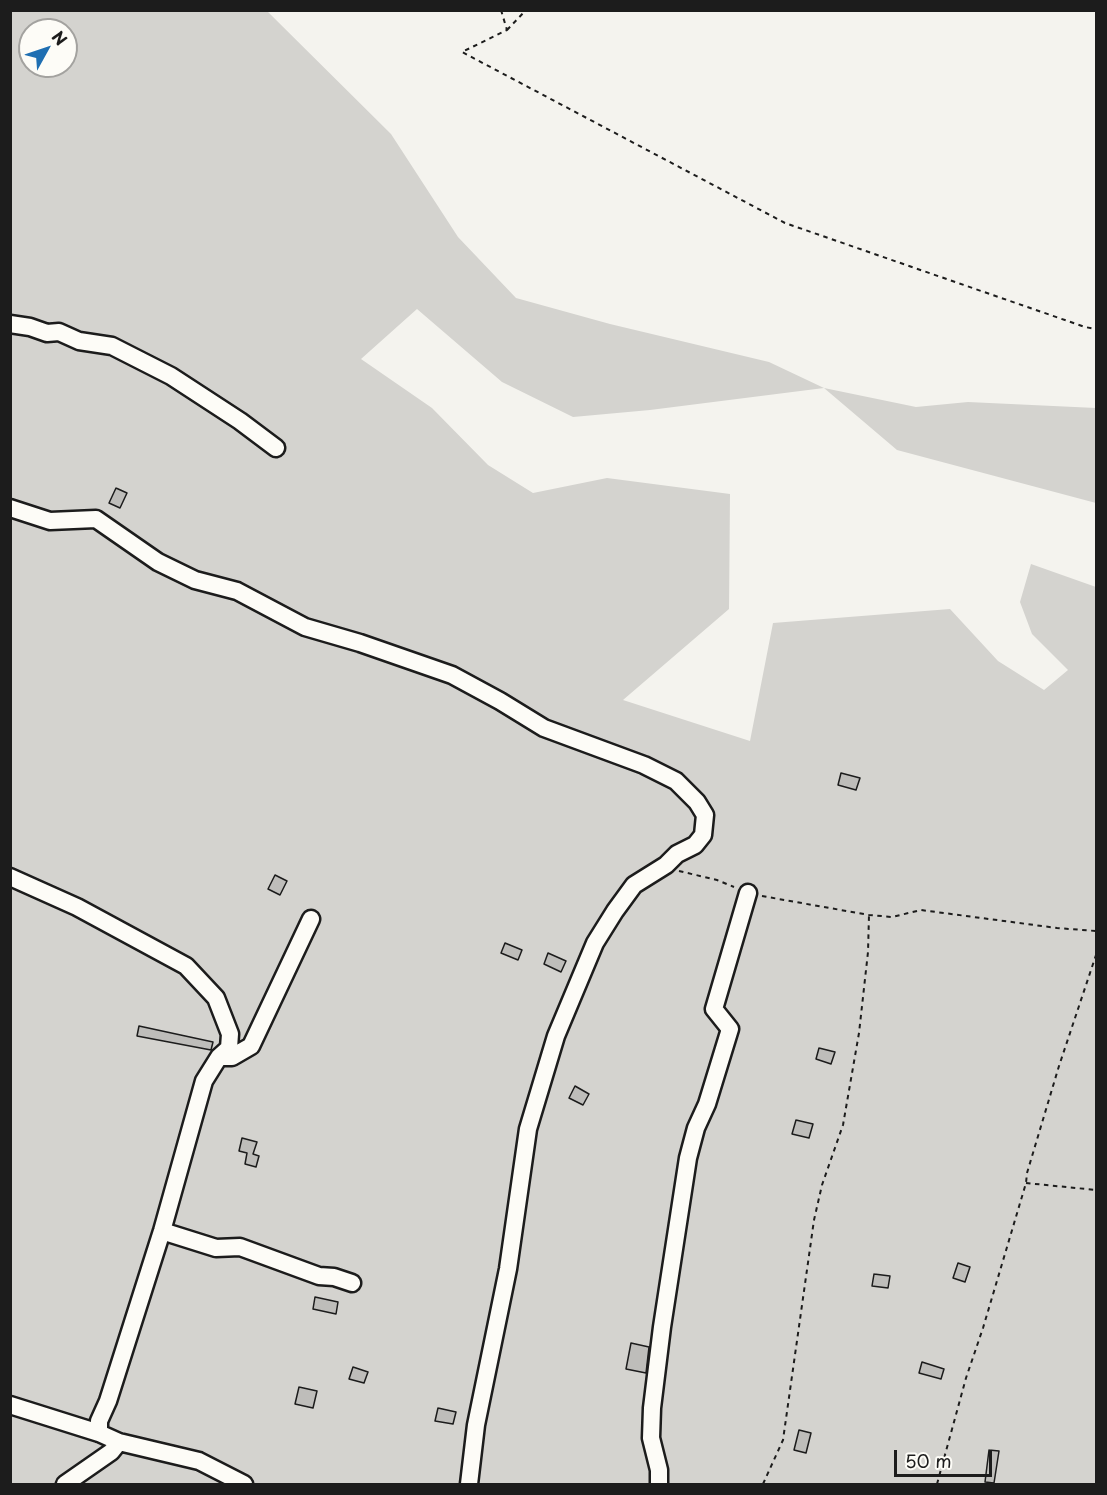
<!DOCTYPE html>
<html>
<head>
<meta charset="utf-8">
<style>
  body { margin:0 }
  #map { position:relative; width:1107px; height:1495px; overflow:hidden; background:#f4f3ee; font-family:"Playpen Sans",sans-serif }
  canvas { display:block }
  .frame { position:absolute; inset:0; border:12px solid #1c1c1c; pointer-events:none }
  .north { position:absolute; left:18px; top:18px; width:60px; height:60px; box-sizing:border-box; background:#fdfcf7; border:2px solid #a3a29f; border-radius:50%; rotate:50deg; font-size:16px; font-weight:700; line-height:24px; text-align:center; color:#1c1c1c }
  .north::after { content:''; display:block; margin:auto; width:21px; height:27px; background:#1f6fb2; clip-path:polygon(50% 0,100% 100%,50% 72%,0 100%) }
  .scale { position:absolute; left:894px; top:1450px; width:98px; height:27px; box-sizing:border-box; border:3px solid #1c1c1c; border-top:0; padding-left:8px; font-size:18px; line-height:21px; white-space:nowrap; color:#1c1c1c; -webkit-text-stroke:4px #fdfcf7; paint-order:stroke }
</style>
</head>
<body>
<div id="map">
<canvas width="1107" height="1495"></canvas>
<div class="frame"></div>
<div class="north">N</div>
<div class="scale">50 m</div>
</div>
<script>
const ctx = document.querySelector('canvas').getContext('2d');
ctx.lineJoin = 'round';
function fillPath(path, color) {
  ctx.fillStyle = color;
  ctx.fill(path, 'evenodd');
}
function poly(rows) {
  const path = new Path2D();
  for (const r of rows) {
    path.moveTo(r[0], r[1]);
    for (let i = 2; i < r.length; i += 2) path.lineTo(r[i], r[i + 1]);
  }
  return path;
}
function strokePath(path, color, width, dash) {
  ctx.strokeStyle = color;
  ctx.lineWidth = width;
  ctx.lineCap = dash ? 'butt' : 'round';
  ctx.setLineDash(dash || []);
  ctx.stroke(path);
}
const green = poly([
  [10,11,267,11,391,134,458,237,516,298,610,324,769,362,824,388,916,407,968,402,1096,408,1096,503,897,450,824,388,650,410,573,417,502,382,417,309,361,359,432,408,488,465,533,493,607,478,730,494,729,609,623,700,750,741,773,623,950,609,998,661,1044,690,1068,670,1032,634,1020,602,1031,564,1096,587,1096,1484,11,1484],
  [30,30,66,30,66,66,30,66]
]);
const building = poly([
  [116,488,127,493,120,508,109,503,116,488],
  [841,773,860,778,856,790,838,785,841,773],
  [275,875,287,881,280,895,268,889,275,875],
  [505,943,522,950,518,960,501,953,505,943],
  [548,953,566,961,561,972,544,964,548,953],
  [139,1026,213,1042,211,1050,137,1036,139,1026],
  [819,1048,835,1052,831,1064,816,1059,819,1048],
  [575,1086,589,1094,583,1105,569,1098,575,1086],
  [796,1120,813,1124,809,1138,792,1134,796,1120],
  [242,1138,257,1142,253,1154,259,1156,256,1167,245,1164,247,1153,239,1151,242,1138],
  [958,1263,970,1267,965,1282,953,1278,958,1263],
  [874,1274,890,1276,888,1288,872,1286,874,1274],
  [315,1297,338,1302,336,1314,313,1309,315,1297],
  [631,1343,649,1347,646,1373,626,1369,631,1343],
  [922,1362,944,1369,941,1379,919,1373,922,1362],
  [353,1367,368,1372,364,1383,349,1379,353,1367],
  [299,1387,317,1391,313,1408,295,1404,299,1387],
  [438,1408,456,1412,453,1424,435,1421,438,1408],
  [799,1430,811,1433,806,1453,794,1450,799,1430],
  [989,1450,999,1451,994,1483,985,1482,989,1450]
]);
const path = poly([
  [501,10,507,30,462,52,785,223,1085,327,1096,329],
  [507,30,526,10],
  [679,871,717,880,734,887],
  [762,896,869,915,892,917,921,910,1057,928,1096,931],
  [1026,1183,1096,1190],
  [763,1484,783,1440,814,1220,822,1185,843,1125,859,1033,868,952,869,915],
  [937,1484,966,1378,983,1328,1026,1183,1027,1173,1059,1066,1096,955]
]);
const minor = poly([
  [10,324,30,327,47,333,59,332,79,341,112,346,171,376,240,421,276,448],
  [10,508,50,521,96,519,158,562,195,580,237,591,305,627,360,643,452,675,500,701,544,728,644,765,676,781,697,802,705,815,703,835,695,845,677,854,666,865,634,885,615,911,595,943,556,1036,528,1129,508,1269,476,1425,469,1484],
  [10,877,77,907,186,966,216,998,230,1034,229,1048,219,1057,204,1081,162,1231,108,1401,99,1421,99,1433],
  [219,1057,232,1057,251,1046,311,919],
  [162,1231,216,1248,240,1247,319,1276,334,1277,352,1283],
  [10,1405,99,1433,119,1442,199,1461,244,1484],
  [65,1484,111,1452,119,1442],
  [659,1484,659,1470,651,1438,652,1408,662,1327,688,1158,696,1128,707,1104,730,1029,714,1009,748,893]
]);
fillPath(green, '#d4d3cf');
fillPath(building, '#bebdba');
strokePath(building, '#1c1c1c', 1.5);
strokePath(minor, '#1c1c1c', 21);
strokePath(path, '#1c1c1c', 2, [4.5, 4.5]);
strokePath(minor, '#fdfcf7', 16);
</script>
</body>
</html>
